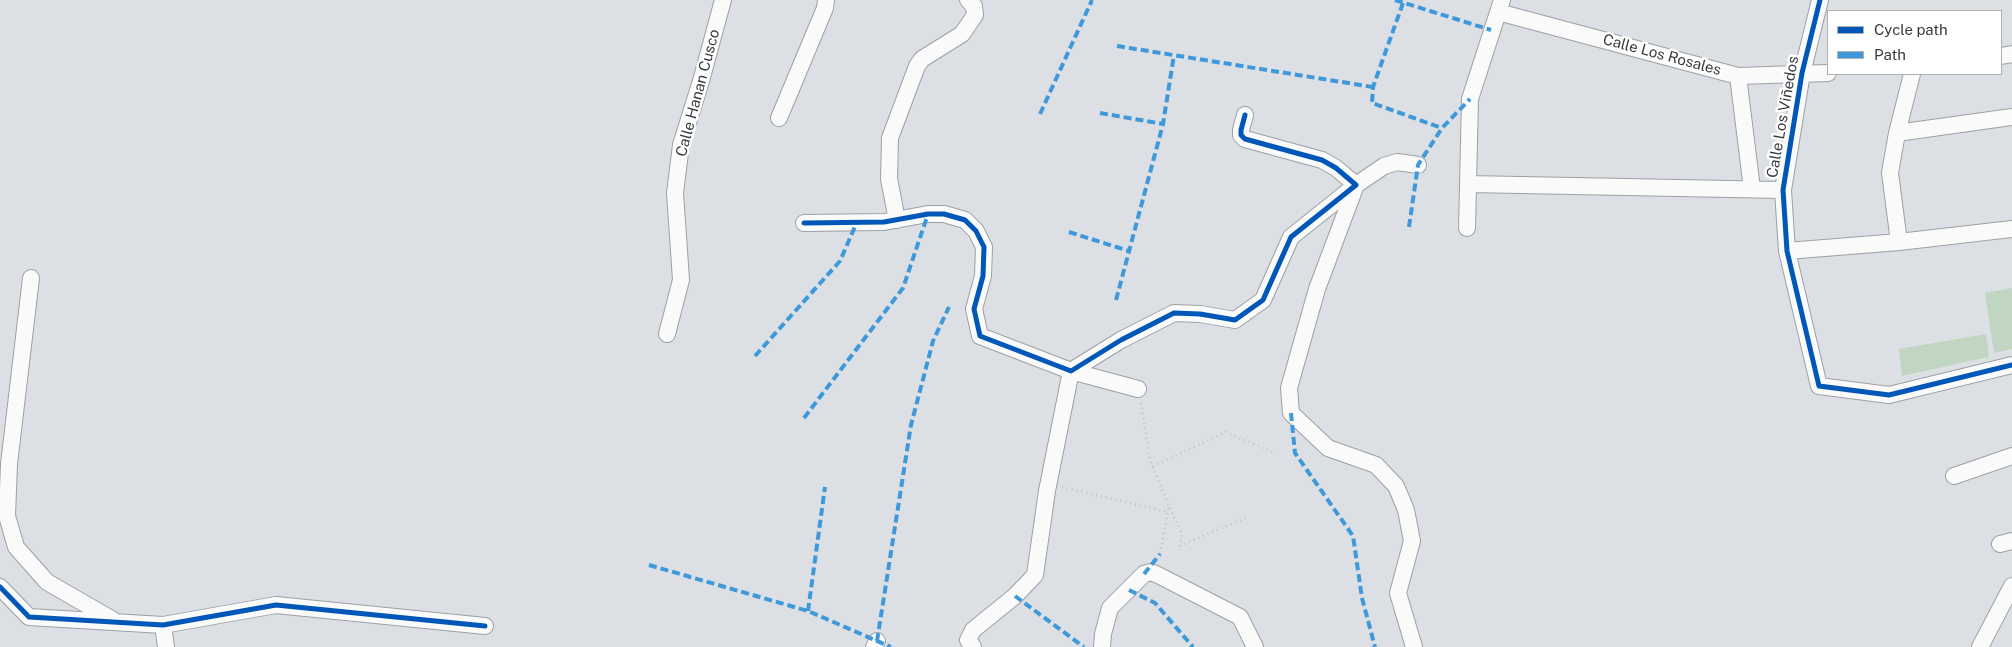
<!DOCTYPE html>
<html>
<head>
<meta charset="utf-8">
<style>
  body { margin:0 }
  #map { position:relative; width:2012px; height:647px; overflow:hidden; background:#dce0e4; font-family:"Public Sans",sans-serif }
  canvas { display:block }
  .legend { position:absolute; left:1827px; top:10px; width:175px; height:65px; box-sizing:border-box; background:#fff; border:1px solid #afb0b1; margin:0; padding:6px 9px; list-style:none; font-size:15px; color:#383a3d }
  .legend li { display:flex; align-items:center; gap:10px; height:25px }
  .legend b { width:25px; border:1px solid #afb0b1 }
</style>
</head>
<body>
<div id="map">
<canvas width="2012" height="647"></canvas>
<ul class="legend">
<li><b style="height:6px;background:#0057b8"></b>Cycle path</li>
<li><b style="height:6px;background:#3e98d9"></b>Path</li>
</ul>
</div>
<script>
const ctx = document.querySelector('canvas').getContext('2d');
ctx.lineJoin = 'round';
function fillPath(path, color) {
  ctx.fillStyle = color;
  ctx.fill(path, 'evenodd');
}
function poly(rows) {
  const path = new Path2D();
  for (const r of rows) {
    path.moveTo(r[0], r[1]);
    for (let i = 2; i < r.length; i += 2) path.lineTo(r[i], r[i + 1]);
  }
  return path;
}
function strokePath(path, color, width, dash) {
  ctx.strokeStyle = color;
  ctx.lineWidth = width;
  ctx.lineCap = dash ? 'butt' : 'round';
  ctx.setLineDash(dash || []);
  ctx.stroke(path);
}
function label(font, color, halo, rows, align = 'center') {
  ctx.font = font + ' "Public Sans",sans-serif';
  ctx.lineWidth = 5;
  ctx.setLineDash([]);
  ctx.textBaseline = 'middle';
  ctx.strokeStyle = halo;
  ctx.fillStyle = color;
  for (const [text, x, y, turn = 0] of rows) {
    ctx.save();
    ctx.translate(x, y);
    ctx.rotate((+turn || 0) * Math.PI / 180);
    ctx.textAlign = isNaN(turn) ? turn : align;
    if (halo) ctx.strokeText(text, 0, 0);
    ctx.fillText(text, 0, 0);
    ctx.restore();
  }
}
const green = poly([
  [2012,288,2012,349,1994,353,1985,293],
  [1986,334,1989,357,1902,376,1899,349]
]);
const path = poly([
  [1141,403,1150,460,1169,506,1160,554],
  [1153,466,1226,432,1274,453],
  [1062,487,1168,512],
  [1170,508,1182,534,1180,546],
  [1180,546,1245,518]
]);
const street = poly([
  [1820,0,1802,73,1783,190,1787,251,1819,386,1889,395,2012,365],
  [1498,12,1738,76,1828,73],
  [2001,56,2012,54],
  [1738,76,1752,189],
  [779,118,825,8,826,0],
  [1897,133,2012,117],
  [1468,184,1783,190],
  [897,220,889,179,890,138,917,66,922,59,962,34,975,15,974,6,968,0],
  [804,223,884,222,928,214,944,214,965,220,976,231,984,247,983,276,974,309,980,336,1071,371,1121,340,1174,313,1200,314,1235,320,1263,300,1291,237,1356,185,1336,168,1322,160,1245,139,1241,135,1241,130,1245,115],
  [1467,228,1470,99,1502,0],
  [1899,242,1890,173,1897,133,1912,74],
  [1787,251,1899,242,2012,229],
  [31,278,9,464,7,516,16,547,47,582,113,620],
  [667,334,681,280,675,193,681,145,701,81,723,0],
  [1954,476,2012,456],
  [2000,544,2012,541],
  [0,587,29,617,163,625,276,605,485,626],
  [163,625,166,647],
  [874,647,877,641],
  [973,647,968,640,973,630,1015,596,1035,575,1047,491,1071,371,1138,389],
  [1102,647,1103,634,1110,608,1144,574,1151,572,1158,575,1240,617,1255,647],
  [1414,647,1398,593,1412,541,1406,510,1396,486,1376,465,1328,448,1291,413,1289,388,1317,289,1356,185,1384,166,1397,162,1418,165],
  [1980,647,2012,586]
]);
const quiet = poly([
  [1395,0,1491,30],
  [1403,3,1373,87,1372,103,1442,128],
  [1117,46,1373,87],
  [1100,113,1163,124],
  [1040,114,1092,0],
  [1409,227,1418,165,1442,128,1470,99],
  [1069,232,1129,251],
  [1116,300,1163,124,1174,55],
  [755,356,840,261,857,222],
  [1291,413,1295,453,1353,536,1362,598,1375,647],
  [804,418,903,288,928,214],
  [649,565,808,611,891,647],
  [1144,574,1160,554],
  [1129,590,1155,603,1193,647],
  [1015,596,1084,647],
  [808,611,825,487],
  [877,641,911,425,933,341,949,307]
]);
const cycleway = poly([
  [1820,0,1802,73,1783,190,1787,251,1819,386,1889,395,2012,365],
  [804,223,884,222,928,214,944,214,965,220,976,231,984,247,983,276,974,309,980,336,1071,371,1121,340,1174,313,1200,314,1235,320,1263,300,1291,237,1356,185,1336,168,1322,160,1245,139,1241,135,1241,130,1245,115],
  [0,587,29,617,163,625,276,605,485,626]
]);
const streetNames = [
  ["Calle Los Rosales",1662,55,15],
  ["Calle Hanan Cusco",698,93,-75],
  ["Calle Los Viñedos",1783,117,-80]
];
fillPath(green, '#c0d6c2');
strokePath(street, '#9da0a3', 18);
strokePath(path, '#bfc0c3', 2.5, [1, 4]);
strokePath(street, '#fafafb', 16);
strokePath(quiet, '#3e98d9', 4, [8, 4]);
strokePath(cycleway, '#0057b8', 5);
label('15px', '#383a3d', '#fff', streetNames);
</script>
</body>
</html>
